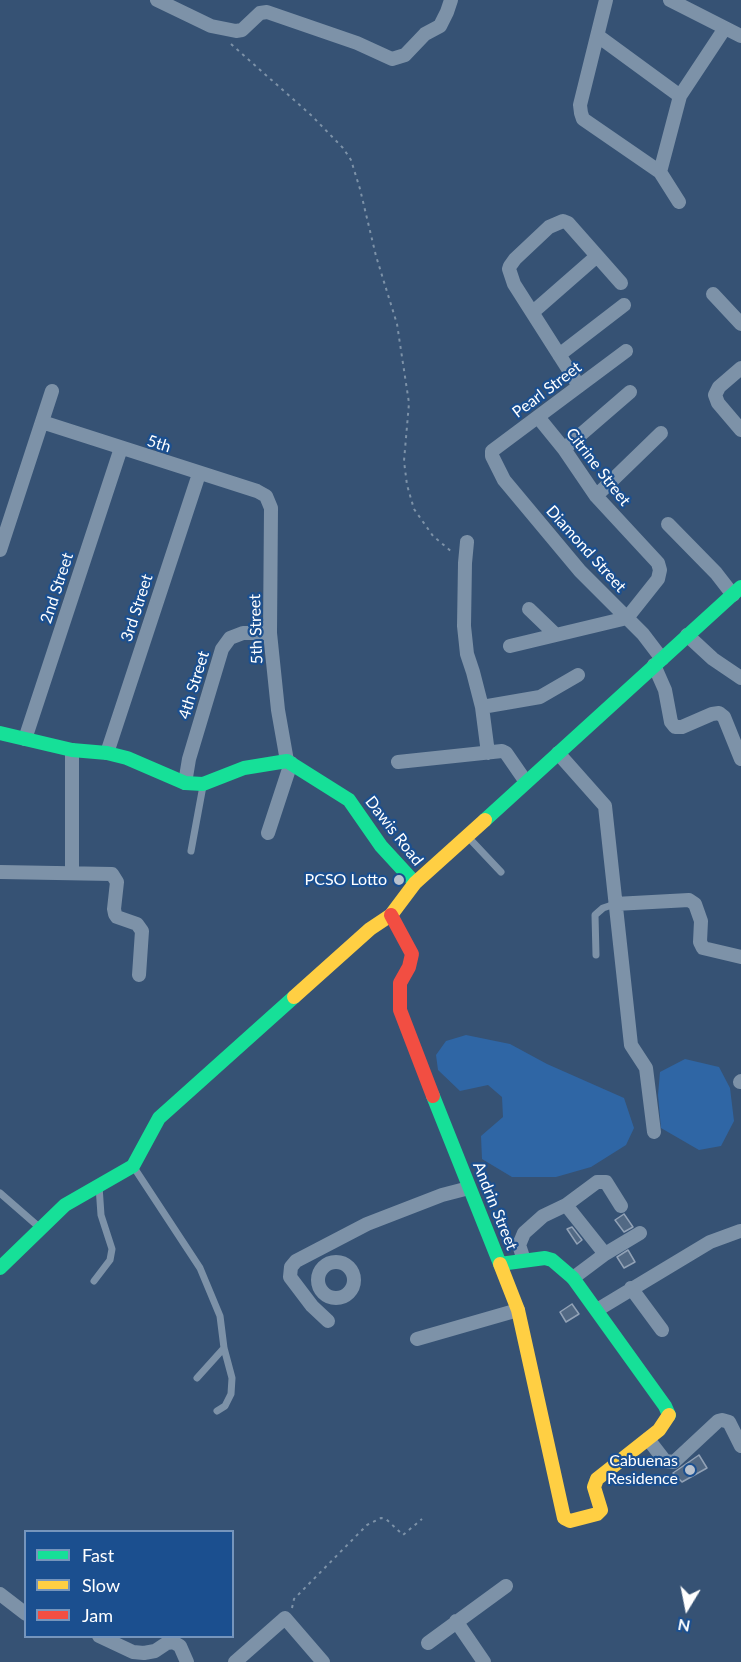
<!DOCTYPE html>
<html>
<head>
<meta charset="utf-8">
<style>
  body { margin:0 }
  #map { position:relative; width:741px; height:1662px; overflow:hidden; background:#365274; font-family:Lato,sans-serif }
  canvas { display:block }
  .legend { position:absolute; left:24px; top:1530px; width:210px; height:108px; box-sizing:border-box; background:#1b4f8f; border:2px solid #7695bc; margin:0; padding:8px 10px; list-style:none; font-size:18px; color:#fff }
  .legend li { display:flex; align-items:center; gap:12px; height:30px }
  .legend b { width:30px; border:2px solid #7695bc }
  .north { position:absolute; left:657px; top:1578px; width:60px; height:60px; -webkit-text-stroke:4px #1b4f8f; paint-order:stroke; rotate:190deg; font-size:16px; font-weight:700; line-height:24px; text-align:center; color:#fff }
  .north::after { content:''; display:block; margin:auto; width:21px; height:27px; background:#fff; clip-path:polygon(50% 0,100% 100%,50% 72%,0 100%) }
</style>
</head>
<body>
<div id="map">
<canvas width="741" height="1662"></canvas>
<ul class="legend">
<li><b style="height:8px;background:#16e098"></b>Fast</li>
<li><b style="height:8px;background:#ffcf43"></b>Slow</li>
<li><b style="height:8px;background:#f24e42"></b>Jam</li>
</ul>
<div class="north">N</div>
</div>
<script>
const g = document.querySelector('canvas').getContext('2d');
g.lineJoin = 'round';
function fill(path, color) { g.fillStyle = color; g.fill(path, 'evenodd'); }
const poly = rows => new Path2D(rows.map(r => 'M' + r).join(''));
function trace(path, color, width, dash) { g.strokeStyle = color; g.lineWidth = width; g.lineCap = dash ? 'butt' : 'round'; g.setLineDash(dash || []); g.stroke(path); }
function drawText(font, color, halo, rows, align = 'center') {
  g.font = font + ' Lato,sans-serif'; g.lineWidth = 4.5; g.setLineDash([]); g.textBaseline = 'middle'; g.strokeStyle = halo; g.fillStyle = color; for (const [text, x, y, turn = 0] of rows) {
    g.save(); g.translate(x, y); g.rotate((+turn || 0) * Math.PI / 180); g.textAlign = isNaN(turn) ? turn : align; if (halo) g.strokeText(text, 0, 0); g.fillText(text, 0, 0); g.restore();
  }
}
const green = poly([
  [466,1035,510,1044,547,1064,624,1098,634,1128,626,1145,591,1167,556,1177,512,1177,482,1159,481,1136,503,1117,502,1097,488,1085,460,1091,438,1070,436,1055,446,1041],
  [685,1059,719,1067,730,1088,734,1121,721,1146,699,1150,661,1128,658,1095,660,1072]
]);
const building = poly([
  [624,1214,633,1227,624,1232,615,1220,624,1214],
  [572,1227,582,1240,577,1244,567,1229,572,1227],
  [628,1250,635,1262,624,1268,617,1257,628,1250],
  [572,1304,579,1314,566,1322,560,1312,572,1304],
  [699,1455,707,1468,682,1482,673,1473,699,1455]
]);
const path = poly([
  [231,44,312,116,343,148,351,160,360,189,376,256,397,324,409,403,404,461,407,485,414,509,433,536,452,552],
  [292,1608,294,1599,367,1525,381,1518,386,1519,403,1535,422,1519]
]);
const lane = poly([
  [468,837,501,872],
  [191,851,203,786],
  [596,955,595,915,603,908,615,904],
  [133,1166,200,1268,220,1316,224,1348,232,1378,231,1394,225,1406,217,1411],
  [0,1193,39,1227],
  [94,1281,110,1260,112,1249,101,1215,99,1186],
  [197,1378,224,1348]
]);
const street = poly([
  [157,0,211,26,236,31,242,30,260,13,267,12,357,43,392,59,405,55,425,34,440,26,447,12,451,0],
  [606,0,580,105,581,113,583,119,660,172,679,202],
  [670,0,741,36],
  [598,36,680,96],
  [660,172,680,96,725,28],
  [713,294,741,324],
  [533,312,597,256],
  [626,351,492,451,492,456,504,480,580,571,643,634,662,659],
  [559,355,624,305],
  [741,368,719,387,715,395,718,403,741,430],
  [579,386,514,284,509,269,510,266,515,259,549,227,563,221,568,223,621,283],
  [42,422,257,491,266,496,271,508,270,633,278,710,287,761],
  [564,449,630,392],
  [596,496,661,433],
  [668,524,716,573,733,595],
  [467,542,465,563,464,626,467,654,473,672,482,707,488,753],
  [0,550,52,391],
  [529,609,556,635],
  [687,635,713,659,741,678],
  [510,646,627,618,658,579,660,570,658,563,596,496,564,449,538,417],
  [654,665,665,690,671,722,675,727,682,727,712,714,719,713,724,717,741,759],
  [482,707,540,697,578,675],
  [25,739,121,448],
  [72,750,72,872],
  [107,753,199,474],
  [558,753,605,806,631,1045,646,1068,654,1132],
  [398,762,502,751,506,753,526,782],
  [185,783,189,759,222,649,230,638,243,633,270,633],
  [268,833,291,763],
  [0,872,112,874,117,882,114,909,115,914,117,917,137,924,142,931,139,975],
  [615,904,689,900,695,904,701,921,700,942,703,948,741,957],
  [740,1082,741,1081],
  [566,1205,605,1254],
  [524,1260,519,1245,524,1233,543,1216,566,1205,597,1182,606,1182,621,1206],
  '318 1280a18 18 0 1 1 36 0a18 18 0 1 1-36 0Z',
  [573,1278,605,1254,640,1233],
  [631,1288,662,1330],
  [597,1310,710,1242,740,1231],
  [328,1321,312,1306,290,1277,291,1267,296,1261,367,1224,442,1195,469,1188],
  [417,1339,518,1310],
  [648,1439,665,1461,674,1462,718,1421,722,1420,729,1422,741,1446],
  [0,1594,26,1614],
  [456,1621,484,1662],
  [99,1636,133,1652,144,1653,155,1651,167,1643,173,1642,180,1646,187,1662],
  [428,1643,506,1586],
  [235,1662,285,1618,323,1662]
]);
const fast = poly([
  [0,733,72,750,107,753,127,758,185,783,203,784,244,768,287,761,349,800,381,846,415,883],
  [485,820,741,587],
  [433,1096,500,1264,545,1258,552,1260,573,1278,665,1406,669,1415],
  [0,1268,65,1205,133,1166,159,1118,294,997]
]);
const slow = poly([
  [294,997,370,929,391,915,415,883,485,820],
  [500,1264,518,1310,564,1518,570,1521,597,1514,601,1510,594,1487,597,1479,659,1430,669,1415]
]);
const jam = poly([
  [391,915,412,954,409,967,400,983,400,1010,433,1096]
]);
const markers = [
  [399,880,6,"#b9c2ce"],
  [690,1470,6,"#b9c2ce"]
];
const streetNames = [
  ["Pearl Street",547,390,-37],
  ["5th",159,444,18],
  ["Citrine Street",598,467,52],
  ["Diamond Street",586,549,48],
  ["2nd Street",57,588,-72],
  ["3rd Street",137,608,-72],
  ["5th Street",256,629,-92],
  ["4th Street",194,685,-73],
  ["Dawis Road",394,831,52],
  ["Andrin Street",495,1206,68]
];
const poiNames = [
  ["PCSO Lotto",387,880],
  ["Cabuenas",678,1461],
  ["Residence",678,1479]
];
fill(green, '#2f66a5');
fill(building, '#526984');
trace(building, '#92a2b6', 1.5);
trace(path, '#7d92a8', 2, [3, 4.5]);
trace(lane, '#7d92a8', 7);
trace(street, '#7d92a8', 14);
trace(fast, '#16e098', 14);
trace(slow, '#ffcf43', 14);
trace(jam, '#f24e42', 14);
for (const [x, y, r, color] of markers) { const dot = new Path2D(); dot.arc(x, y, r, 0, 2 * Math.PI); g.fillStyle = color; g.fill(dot); trace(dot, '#1b4f8f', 2); }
drawText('16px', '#fff', '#1b4f8f', streetNames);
drawText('16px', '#fff', '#1b4f8f', poiNames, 'right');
</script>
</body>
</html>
